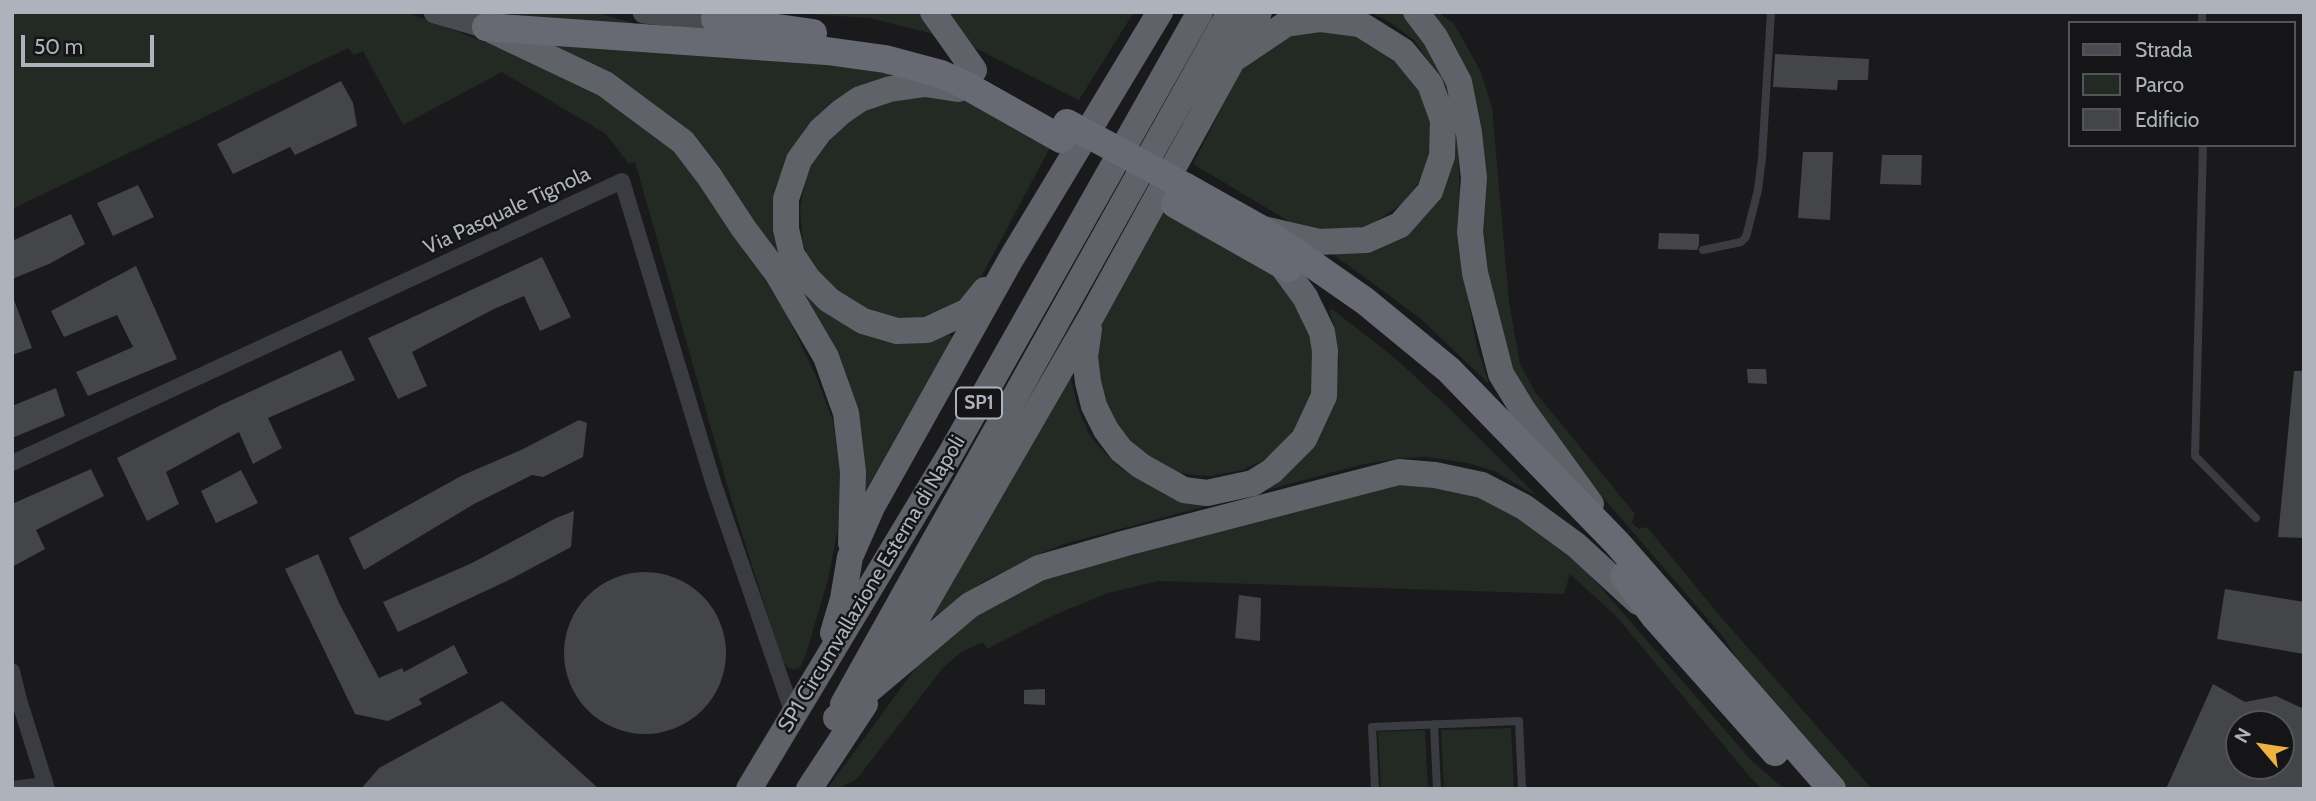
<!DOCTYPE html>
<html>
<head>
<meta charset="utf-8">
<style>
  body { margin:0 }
  #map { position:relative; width:2316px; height:801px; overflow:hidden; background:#1a1a1c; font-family:Cabin,sans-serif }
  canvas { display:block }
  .frame { position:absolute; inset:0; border:14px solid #adb2bb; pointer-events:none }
  .legend { position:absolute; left:2068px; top:21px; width:228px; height:126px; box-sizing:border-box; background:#151517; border:2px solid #525459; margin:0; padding:9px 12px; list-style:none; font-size:21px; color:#adb2bb }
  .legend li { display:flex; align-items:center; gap:14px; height:35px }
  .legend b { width:35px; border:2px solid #525459 }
  .north { position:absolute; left:2225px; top:710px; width:70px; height:70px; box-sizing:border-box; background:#151517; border:2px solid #525459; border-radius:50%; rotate:299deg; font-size:19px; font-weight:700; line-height:28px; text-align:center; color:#adb2bb }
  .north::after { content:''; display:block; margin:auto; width:24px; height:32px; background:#edb242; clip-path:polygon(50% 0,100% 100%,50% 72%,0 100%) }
  .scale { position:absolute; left:21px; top:35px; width:133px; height:32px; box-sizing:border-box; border:4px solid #adb2bb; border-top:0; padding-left:9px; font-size:21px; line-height:24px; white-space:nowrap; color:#adb2bb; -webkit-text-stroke:5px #151517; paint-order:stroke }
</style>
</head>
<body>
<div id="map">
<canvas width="2316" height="801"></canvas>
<div class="frame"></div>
<ul class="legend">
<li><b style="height:9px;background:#494b51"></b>Strada</li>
<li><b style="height:19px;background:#222a23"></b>Parco</li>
<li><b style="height:19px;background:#444549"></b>Edificio</li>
</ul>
<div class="north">N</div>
<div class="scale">50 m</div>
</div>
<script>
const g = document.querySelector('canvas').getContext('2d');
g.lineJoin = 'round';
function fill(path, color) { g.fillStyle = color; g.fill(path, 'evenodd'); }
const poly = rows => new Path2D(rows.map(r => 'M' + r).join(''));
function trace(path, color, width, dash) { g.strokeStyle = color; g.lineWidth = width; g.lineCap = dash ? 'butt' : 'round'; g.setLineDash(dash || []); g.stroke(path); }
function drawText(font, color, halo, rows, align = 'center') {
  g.font = font + ' Cabin,sans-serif'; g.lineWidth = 5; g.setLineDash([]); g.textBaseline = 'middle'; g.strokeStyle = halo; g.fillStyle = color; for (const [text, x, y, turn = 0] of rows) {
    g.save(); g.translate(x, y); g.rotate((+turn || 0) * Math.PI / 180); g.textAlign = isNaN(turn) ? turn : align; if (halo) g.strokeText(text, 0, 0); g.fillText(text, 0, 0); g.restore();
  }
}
const green = poly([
  [12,12,406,12,573,76,683,155,719,204,789,319,816,376,833,421,841,475,838,528,828,580,805,657,800,667,794,670,787,667,781,657,732,502,635,162,629,164,606,134,502,72,403,125,363,51,354,55,348,48,12,209],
  [492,12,595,12,640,25,552,19],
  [775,12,922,12,934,34,870,18],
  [942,12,1134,12,1079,100,975,48,963,39],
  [1370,12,1403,12,1427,44,1452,99,1458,141,1461,232,1466,286,1476,343,1489,384,1421,319,1330,252,1430,198,1440,79,1415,41,1388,21],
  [1429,12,1438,12,1454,24,1480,70,1492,107,1509,302,1520,364,1535,392,1635,514,1632,523,1639,529,1647,527,1719,615,1872,789,1843,789,1752,683,1724,638,1540,424,1511,377,1490,316,1475,145],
  [1356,28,1426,86,1433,148,1422,178,1402,204,1375,222,1359,228,1327,232,1295,225,1193,164,1239,73,1253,55,1292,31],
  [537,39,848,61,893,74,862,85,832,102,807,126,788,157,787,264,917,340,950,335,952,338,865,492,851,411,710,161],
  [945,91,1053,142,979,281,957,304,938,316,914,320,884,319,836,297,808,259,803,243,800,209,806,176,820,145,858,108],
  [1167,206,1283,274,1322,359,1305,421,1272,456,1243,470,1211,476,1195,475,1180,473,1149,460,1121,436,1103,409,1095,337],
  [1332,309,1396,359,1449,408,1537,496,1494,471,1468,463,1426,457,1403,458,1364,464,1064,544,1035,556,983,582,933,618,929,613,1070,375,1078,408,1089,434,1101,449,1119,467,1146,483,1242,491,1334,395,1339,361,1334,327,1329,311],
  [1402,479,1480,490,1570,552,1751,760,1784,789,1762,789,1750,777,1617,617,1570,574,1564,594,1158,581,1108,593,1052,616,987,649,983,642,960,653,942,669,856,780,837,789,827,789,920,662,967,619,1066,566],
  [1511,728,1514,789,1444,789,1441,730],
  [1425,730,1428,789,1381,789,1378,732]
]);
const building = poly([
  [1775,54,1869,59,1868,80,1838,80,1837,90,1773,87],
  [341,81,353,103,357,126,295,155,290,147,233,174,217,144],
  [1803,152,1833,152,1830,220,1798,218],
  [1882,155,1922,155,1921,185,1880,184],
  [138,185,154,217,113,236,97,203],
  [71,214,85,244,49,264,12,279,12,241],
  [1659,233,1699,234,1699,245,1697,250,1658,249],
  [542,257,571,317,540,331,524,296,494,309,412,352,427,386,398,399,368,338],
  [136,266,177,359,88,396,76,372,133,347,117,315,64,337,51,311],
  [12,300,14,300,32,348,12,355],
  [341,350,355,380,268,418,282,448,253,464,239,432,166,472,179,504,147,521,117,458,221,405],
  [1747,369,1766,369,1767,384,1748,383],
  [2294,371,2304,371,2304,538,2278,537],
  [56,388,65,416,12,438,12,406],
  [579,420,587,423,583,457,543,477,532,475,474,504,364,570,349,538,461,476,521,450],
  [91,469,104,496,36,530,45,549,12,567,12,504],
  [241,470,258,503,216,523,201,491],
  [574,511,571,547,511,579,398,632,383,602,472,563,556,518],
  [318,554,339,603,379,678,402,668,404,672,454,645,468,673,419,699,422,704,388,721,355,714,285,569],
  '564 653a81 81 0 1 1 162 0a81 81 0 1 1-162 0Z',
  [2225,589,2304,602,2304,654,2217,639],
  [1239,595,1261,598,1260,641,1235,638],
  [2213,684,2245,702,2276,696,2304,709,2304,789,2166,789],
  [2239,724,2281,724,2281,766,2239,766],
  [1045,689,1045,705,1024,704,1024,690],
  [502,701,599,789,361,789,379,768]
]);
const service = poly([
  [2202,12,2202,23],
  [2203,145,2195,456,2256,518],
  [1703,250,1741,242,1746,237,1758,190,1762,158,1771,12],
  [1434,724,1437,789],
  [1375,789,1372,727,1519,721,1522,789]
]);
const minor = poly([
  [12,463,622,181,714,485,794,717],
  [12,671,19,700,47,789],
  [12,789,45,785]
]);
const secondary = poly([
  [435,12,486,27],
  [644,12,715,19]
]);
const trunk = poly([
  [933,12,974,70],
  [1416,12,1435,37,1459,82,1469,133,1474,178,1470,232,1475,273,1501,374,1523,410,1591,504],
  [487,28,605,84,683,142,709,176,744,229,777,273,826,357,846,413,853,472,851,543],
  [1237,57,1286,24,1321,19,1360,24,1403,51,1430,84,1443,120,1442,156,1430,191,1400,225,1366,240,1319,242,1263,229],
  [958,89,925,84,890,89,860,99,841,112,820,131,799,160,786,199,786,229,792,255,808,279,829,300,863,321,897,331,927,330,968,311,985,290],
  [1089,329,1085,357,1088,382,1094,406,1106,430,1121,450,1141,466,1184,490,1207,493,1253,483,1272,471,1304,439,1324,396,1325,351,1322,332,1305,297,1280,263],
  [833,633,843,599,850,557,872,507,1011,259,1160,12],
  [891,663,1091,317,1259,12],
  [843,704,1230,12],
  [836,718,970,605,1039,568,1126,543,1399,472,1435,475,1482,485,1524,507,1576,545,1638,602],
  [749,789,951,453,1200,12],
  [809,789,865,704]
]);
const motorway = poly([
  [715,19,813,33],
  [486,27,827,51,885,59,941,74,967,86,1061,139],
  [1184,186,1259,228,1292,250,1365,301,1449,370,1617,543,1832,789],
  [1175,204,1288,268],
  [1624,576,1655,617,1775,752]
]);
const motorwayBridge = poly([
  [1067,123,1184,186]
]);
const shields = [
  [979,403,46]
];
const shieldNames = [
  ["SP1",979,403]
];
const streetNames = [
  ["Via Pasquale Tignola",507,211,-25],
  ["SP1 Circumvallazione Esterna di Napoli",872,584,-59]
];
fill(green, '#222a23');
fill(building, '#444549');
trace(service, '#3b3c41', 8);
trace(minor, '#3b3c41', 16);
trace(secondary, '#494b51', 23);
trace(trunk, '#5f6269', 26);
trace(motorway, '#676a72', 28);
trace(motorwayBridge, '#676a72', 28);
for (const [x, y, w] of shields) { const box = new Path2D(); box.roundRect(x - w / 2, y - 15.5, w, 31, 5); g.fillStyle = '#151517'; g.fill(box); trace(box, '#adb2bb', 2); }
drawText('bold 19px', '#adb2bb', null, shieldNames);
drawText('21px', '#adb2bb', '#151517', streetNames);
</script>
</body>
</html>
